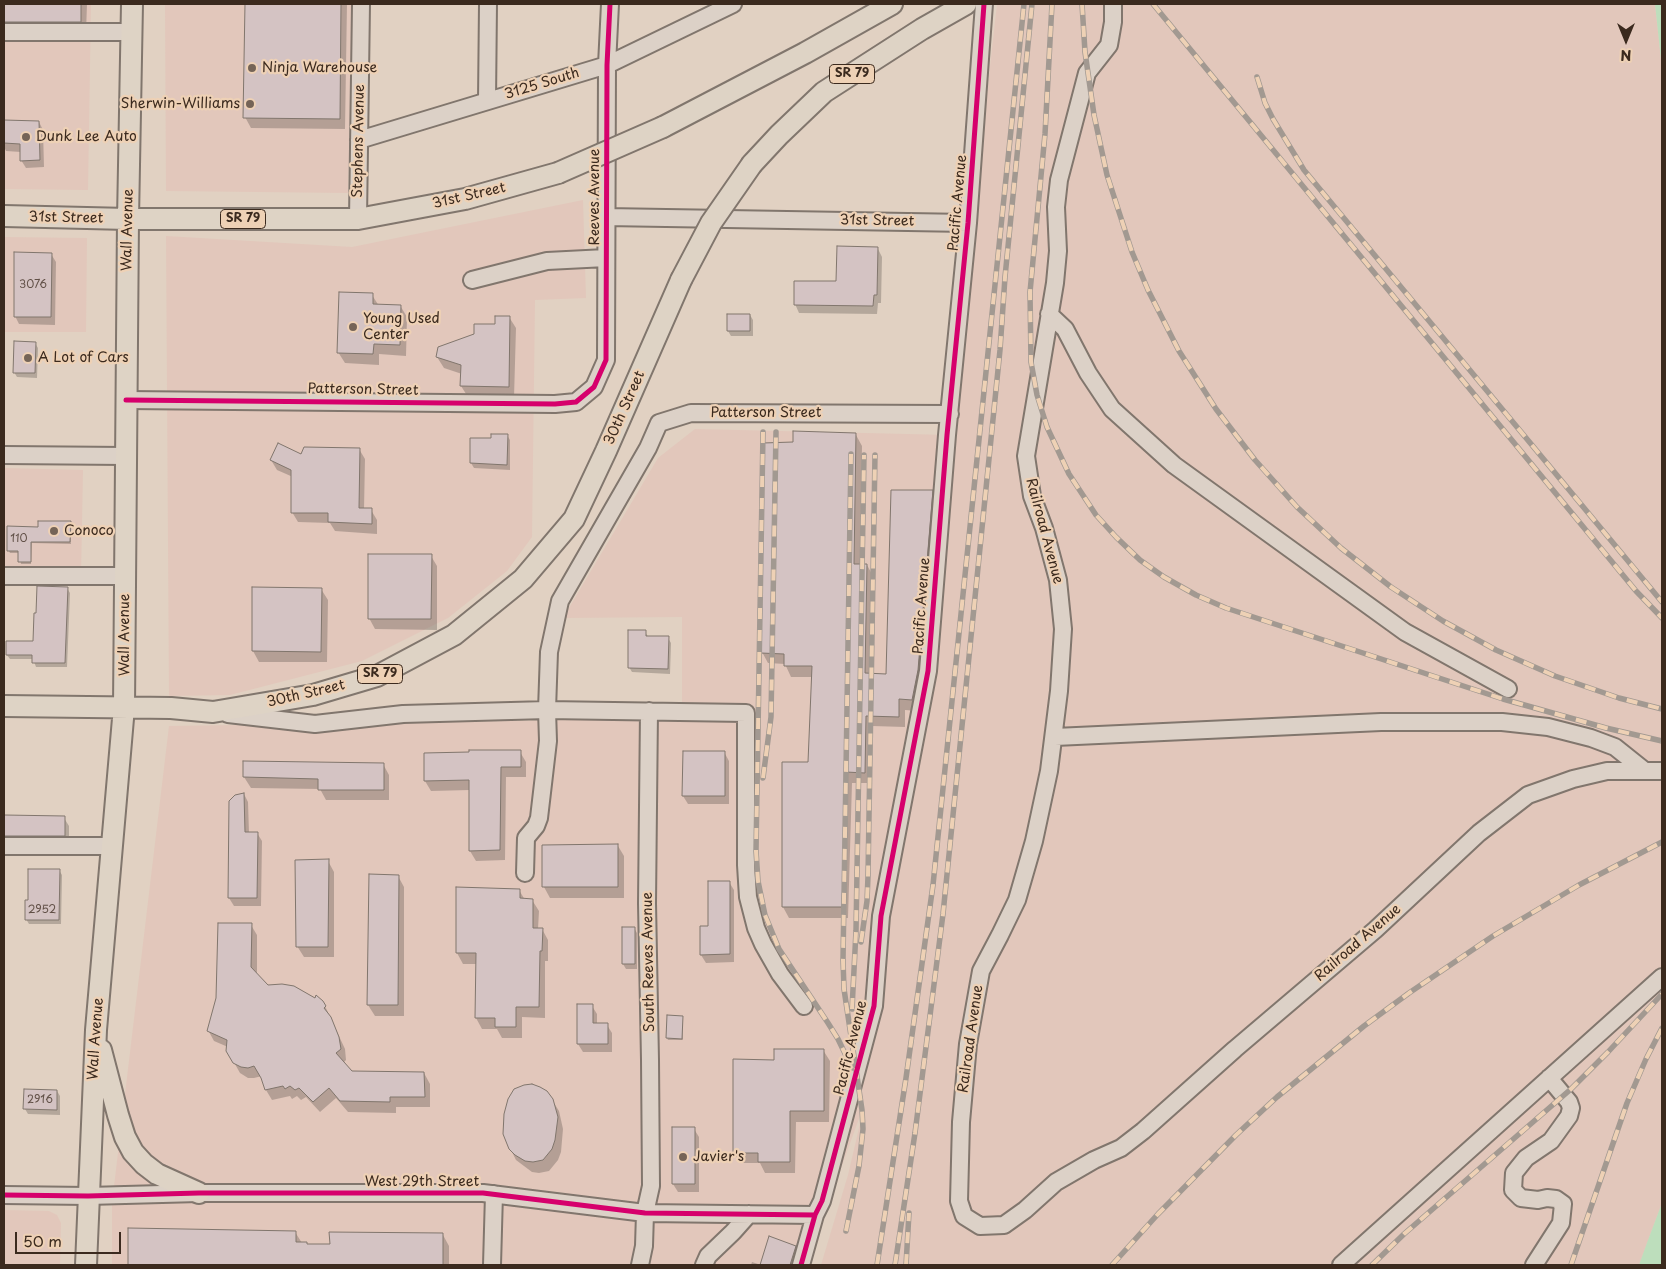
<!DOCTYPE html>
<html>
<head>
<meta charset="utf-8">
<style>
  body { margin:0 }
  #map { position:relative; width:1666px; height:1269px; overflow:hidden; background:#e1d1c2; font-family:"Playpen Sans",sans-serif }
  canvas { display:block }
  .frame { position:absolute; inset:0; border:5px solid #3b2a1e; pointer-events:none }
  .north { position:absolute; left:1601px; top:15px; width:50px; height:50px; -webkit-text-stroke:4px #eed1b5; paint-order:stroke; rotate:180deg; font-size:14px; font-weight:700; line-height:20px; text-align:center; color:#3b2a1e }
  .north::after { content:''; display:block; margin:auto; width:18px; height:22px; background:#3b2a1e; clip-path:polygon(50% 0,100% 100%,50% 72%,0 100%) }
  .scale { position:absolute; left:15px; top:1232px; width:106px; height:22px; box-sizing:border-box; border:2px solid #3b2a1e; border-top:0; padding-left:6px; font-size:15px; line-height:18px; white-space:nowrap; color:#3b2a1e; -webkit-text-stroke:4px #eed1b5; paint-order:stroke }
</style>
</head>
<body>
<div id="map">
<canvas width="1666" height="1269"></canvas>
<div class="frame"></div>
<div class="north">N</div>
<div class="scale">50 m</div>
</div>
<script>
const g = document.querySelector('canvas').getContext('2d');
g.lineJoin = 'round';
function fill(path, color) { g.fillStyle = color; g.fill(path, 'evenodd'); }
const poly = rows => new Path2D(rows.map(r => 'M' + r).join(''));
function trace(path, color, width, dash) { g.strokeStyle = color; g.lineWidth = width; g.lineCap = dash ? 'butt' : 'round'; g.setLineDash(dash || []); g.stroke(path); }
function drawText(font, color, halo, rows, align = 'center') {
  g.font = font + ' "Playpen Sans",sans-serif'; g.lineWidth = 4.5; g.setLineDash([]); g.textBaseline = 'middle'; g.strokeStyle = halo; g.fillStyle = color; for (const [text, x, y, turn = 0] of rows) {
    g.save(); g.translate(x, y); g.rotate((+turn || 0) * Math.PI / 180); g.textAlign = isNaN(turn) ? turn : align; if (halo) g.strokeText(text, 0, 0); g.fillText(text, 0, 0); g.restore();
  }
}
const built = poly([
  [4,4,91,4,88,190,4,189],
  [165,4,353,4,348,193,166,191],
  [997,4,1655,4,1662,69,1662,1203,1639,1265,821,1265,848,1175,865,1102,827,1207,811,1265,112,1265,112,1203,169,726,640,719,640,703,682,702,682,617,563,618,658,458,695,429,949,435],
  [583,200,586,298,535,300,532,537,507,571,448,618,362,661,230,695,169,696,166,236,352,247],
  [4,237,87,238,86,332,4,332],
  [4,468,83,470,81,576,4,574],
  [4,1210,49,1211,57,1215,61,1223,60,1265,4,1265]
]);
const green = poly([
  [1655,4,1662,4,1662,69],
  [1662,1203,1662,1265,1639,1265,1648,1240]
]);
const shadow = poly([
  [4,4,87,4,86,33,4,32],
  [247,4,347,4,345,129,251,128,245,117],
  [4,121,39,122,43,130,44,167,26,168,21,160,21,152,6,151,4,147],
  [878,249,882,257,881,303,878,303,877,314,799,313,795,304,837,282],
  [51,254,56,262,55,325,19,324,15,316],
  [372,295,379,306,401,307,407,317,406,356,379,354,379,365,345,363,338,352],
  [750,315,753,320,753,336,731,336,728,331],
  [509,317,516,328,514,398,468,397,461,386,462,374,444,368,437,357],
  [35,343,38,348,37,378,17,377,14,372],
  [507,435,510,440,510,470,474,468,471,463,492,440],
  [856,435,862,446,860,566,867,565,873,576,871,675,887,675,932,492,938,503,918,711,905,710,905,727,872,726,870,783,852,783,848,918,789,918,783,907,783,763,809,763,812,677,791,677,785,664,768,663,762,652,795,443],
  [359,449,365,459,364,510,371,510,377,520,377,534,335,531,330,523,298,522,292,512,293,477,277,470,271,460],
  [70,522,71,544,32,543,31,564,21,564,19,553,10,553,9,551,39,528],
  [431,556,437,566,437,630,375,629,369,618],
  [67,588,70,593,67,667,36,667,33,659,10,659,7,655,34,642,38,615],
  [321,589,328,600,327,662,259,662,253,651],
  [645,632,649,638,668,638,671,643,670,674,632,672,629,667],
  [520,752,526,762,526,777,506,777,505,860,476,861,470,851,470,790,431,791,425,781],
  [724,752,729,761,729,804,688,804,683,796],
  [383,764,389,775,389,800,326,800,320,789,251,788,244,777],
  [244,794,248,802,249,833,257,833,262,841,261,906,234,906,229,898],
  [4,816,64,818,69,826,69,844,4,844],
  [618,846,624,856,624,898,550,898,544,887],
  [328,861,334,872,334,957,304,957,297,946],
  [59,870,62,875,61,924,29,924,26,919,29,901],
  [398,876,404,887,404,1016,375,1016,368,1005],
  [729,882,734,890,734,962,706,963,701,955,701,927,709,927],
  [457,888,519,890,525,900,532,900,539,911,538,929,542,929,548,940,548,961,545,961,545,1018,522,1017,522,1038,502,1038,497,1029,482,1029,476,1018,477,964,463,964,457,953],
  [251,925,257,935,257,975,268,986,325,1006,345,1049,346,1060,343,1063,352,1072,424,1073,430,1084,430,1107,396,1107,396,1113,348,1112,336,1098,320,1112,306,1097,301,1100,297,1096,292,1099,290,1096,272,1100,266,1090,262,1076,254,1078,248,1078,240,1073,227,1050,228,1047,214,1041,208,1030],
  [634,928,637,933,637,969,626,969,623,964],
  [592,1006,597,1014,597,1025,607,1025,612,1033,612,1052,583,1052,578,1044],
  [682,1017,683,1040,668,1040,667,1038],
  [823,1050,830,1061,829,1122,796,1122,795,1173,765,1173,760,1163,740,1163,734,1152,775,1061],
  [57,1091,60,1096,60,1115,28,1114,25,1109],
  [552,1100,559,1111,563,1129,561,1152,558,1160,549,1171,539,1173,532,1172,516,1160,510,1148],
  [694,1129,699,1137,699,1192,678,1192,673,1184],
  [130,1229,295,1232,302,1243,308,1245,331,1245,443,1235,449,1246,449,1265,129,1265],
  [770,1238,795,1247,801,1258,799,1265,761,1265],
  [752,1262,761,1265,751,1265]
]);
const building = poly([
  [4,4,81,4,81,22,4,22,4,4],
  [245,4,341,4,340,119,243,118,245,4],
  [4,120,39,121,40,160,20,161,20,144,4,143,4,120],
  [837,246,878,247,877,295,874,295,873,306,794,305,794,281,836,281,837,246],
  [14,252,52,253,51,317,14,317,14,252],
  [339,292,373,293,373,304,401,305,400,345,374,344,373,354,337,353,339,292],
  [727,314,750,314,750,331,727,331,727,314],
  [495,316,510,316,509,387,460,386,461,365,436,357,438,347,474,334,474,324,495,324,495,316],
  [14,341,36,342,35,373,13,373,14,341],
  [793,431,856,433,854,564,867,564,865,673,886,674,891,490,933,490,918,670,912,700,899,699,899,717,866,716,865,773,846,772,842,907,782,907,782,762,808,762,812,666,784,666,784,654,761,653,763,443,793,442,793,431],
  [491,434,508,434,507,465,470,463,470,438,491,438,491,434],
  [278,443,301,454,304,447,360,448,359,508,372,508,372,524,328,522,328,513,291,513,291,470,270,460,278,443],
  [38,521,71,521,70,542,31,542,31,562,18,562,18,551,7,551,7,526,38,527,38,521],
  [368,554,432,554,431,619,368,619,368,554],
  [37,586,68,587,65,663,32,663,32,655,6,655,6,641,33,641,34,613,36,613,37,586],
  [252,587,322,588,321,652,252,651,252,587],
  [628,630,646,630,646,636,669,636,668,669,628,668,628,630],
  [469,750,521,750,521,767,501,767,500,850,469,851,469,780,424,781,424,753,469,752,469,750],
  [683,751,725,751,725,796,682,796,683,751],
  [243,761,384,763,384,790,318,790,318,779,243,777,243,761],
  [244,793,245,832,258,832,257,898,228,898,229,801,235,795,244,793],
  [4,815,65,816,65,836,4,836,4,815],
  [618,844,618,887,542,887,542,845,618,844],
  [329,859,328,947,296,947,295,860,329,859],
  [28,869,60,869,59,920,25,920,25,900,28,900,28,869],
  [369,874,399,875,398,1005,367,1005,369,874],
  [708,881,730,881,730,954,700,955,700,926,708,926,708,881],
  [456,887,520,889,520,898,533,899,533,928,543,928,542,951,540,951,539,1007,516,1007,516,1027,495,1027,495,1018,475,1018,476,953,456,953,456,887],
  [218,923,252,923,251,967,268,985,282,984,294,986,315,998,316,995,323,1001,326,1006,324,1008,331,1017,339,1037,341,1049,336,1053,352,1071,424,1072,425,1097,390,1097,390,1102,340,1101,329,1088,313,1102,299,1088,295,1090,290,1086,285,1089,283,1086,265,1090,261,1078,254,1066,248,1068,241,1067,233,1063,226,1051,227,1040,207,1031,216,998,218,923],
  [622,927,635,927,635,964,622,964,622,927],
  [577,1004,593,1004,593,1023,608,1023,608,1044,577,1044,577,1004],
  [667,1015,683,1016,682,1039,666,1038,667,1015],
  [774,1049,824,1049,824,1111,790,1111,790,1162,758,1162,758,1153,733,1153,733,1059,774,1060,774,1049],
  [532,1084,540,1087,547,1091,553,1099,558,1117,555,1140,552,1149,543,1160,533,1162,525,1161,515,1155,509,1149,503,1134,504,1114,508,1099,514,1089,524,1085,532,1084],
  [24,1089,57,1090,57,1110,23,1109,24,1089],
  [672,1127,695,1127,695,1184,672,1184,672,1127],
  [128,1228,296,1231,296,1242,307,1242,307,1244,330,1244,329,1232,443,1233,443,1265,128,1265,128,1228],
  [769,1236,796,1246,790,1265,760,1265,769,1236]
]);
const minor = poly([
  [1113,4,1113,22,1109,45,1087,73,1059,180,1056,207,1058,251,1055,283,1026,456,1032,496,1044,528,1058,580,1063,629,1059,691,1049,771,1034,841,1017,900,1000,935,981,971,968,1044,961,1122,959,1201,964,1216,980,1226,1004,1225,1025,1210,1056,1182,1094,1160,1121,1148,1143,1131,1235,1049,1375,930,1479,833,1528,795,1573,779,1607,771,1662,771],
  [4,32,132,32],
  [487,101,488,4],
  [359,140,607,65,733,4],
  [606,217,968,223],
  [358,219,361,4],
  [472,280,547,261,606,258],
  [1049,314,1065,329,1088,373,1112,409,1174,465,1405,632,1508,689],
  [126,400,555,404,576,402,594,387,606,360,607,65,610,4],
  [4,455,126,456],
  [4,576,125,576],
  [228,714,315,724,403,714,547,710,746,713,746,865,748,897,756,928,763,944,780,974,804,1006],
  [1055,737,1381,722,1502,722,1548,727,1591,738,1615,747,1645,771],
  [4,846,112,846],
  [525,873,526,838,536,826,539,818,548,741,547,710,549,652,560,601,648,448,659,423,691,413,950,414],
  [4,1195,88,1196,199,1193,483,1193,645,1213,815,1215],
  [492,1265,494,1194],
  [640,1265,644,1246,645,1213,651,1186,650,1060,647,903,649,711],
  [704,1265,708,1256,733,1232,749,1214],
  [801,1265,815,1215,822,1201,874,1006,881,916,928,671,947,435,968,223,984,4],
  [1341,1265,1662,977],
  [1534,1265,1561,1223,1563,1204,1556,1199,1547,1198,1538,1200,1521,1198,1513,1190,1514,1173,1526,1158,1551,1141,1569,1116,1571,1108,1569,1102,1549,1078]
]);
const major = poly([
  [663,127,805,53,892,4],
  [752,164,779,135,824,92,922,29,966,4],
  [4,216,128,219,358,219,465,199,558,173],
  [4,706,171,708,213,712,313,695,377,676,454,635,523,579,574,519,606,451,681,280],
  [101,1050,118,1115,125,1137,133,1152,144,1164,157,1174,199,1193],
  [86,1265,96,1030,124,707,128,219,132,4]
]);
const rail = poly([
  [1052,4,1045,134,1030,292,1031,362,1037,395,1047,427,1069,474,1096,515,1116,537,1140,560,1164,577,1196,595,1226,608,1503,699,1606,728,1662,741],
  [1082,4,1085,52,1094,115,1107,175,1132,252,1148,290,1179,351,1216,409,1255,460,1297,507,1341,548,1391,587,1443,621,1496,650,1555,676,1619,698,1662,709],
  [1153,4,1636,591,1662,618],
  [1257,77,1265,103,1273,119,1304,170,1662,602],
  [763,432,756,851,758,881,765,915,779,949,828,1023,838,1039,852,1068],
  [763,778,771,717,776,432],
  [861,942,867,901,868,876,875,455],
  [852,1009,856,931,864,455],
  [846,1231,859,1166,863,1129,862,1110,844,989,843,960,851,454],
  [877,1265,906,1078,933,885,1024,4],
  [895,1265,915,1133,943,914,1000,350,1005,277,1032,4],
  [906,1265,909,1213],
  [1112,1265,1158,1214,1236,1135,1277,1097,1364,1026,1409,993,1493,936,1579,885,1662,842],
  [1372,1265,1404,1234,1571,1089,1608,1052,1662,994],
  [1571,1265,1627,1103,1646,1059,1662,1028]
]);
const majorBridge = poly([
  [558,173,663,127],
  [681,280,711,223,752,164]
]);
const cycleway = poly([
  [126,400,555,404,576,402,594,387,606,360,607,65,610,4],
  [4,1195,88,1196,199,1193,483,1193,645,1213,815,1215],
  [801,1265,815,1215,822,1201,874,1006,881,916,928,671,947,435,968,223,984,4]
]);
const markers = [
  [252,68,5,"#756457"],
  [250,104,5,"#756457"],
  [26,137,5,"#756457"],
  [353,327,5,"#756457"],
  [28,358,5,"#756457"],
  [54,531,5,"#756457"],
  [683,1157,5,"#756457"]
];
const numberNames = [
  ["3076",33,285],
  ["110",19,539],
  ["2952",42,910],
  ["2916",40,1100]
];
const shields = [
  [852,74,45],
  [243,219,45],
  [380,674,45]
];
const shieldNames = [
  ["SR 79",852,74],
  ["SR 79",243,219],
  ["SR 79",380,674]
];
const poiNames = [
  ["Ninja Warehouse",262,68],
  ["Sherwin-Williams",240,104,"right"],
  ["Dunk Lee Auto",36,137],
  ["Young Used",363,319],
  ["Center",363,335],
  ["A Lot of Cars",38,358],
  ["Conoco",64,531],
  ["Javier's",693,1157]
];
const streetNames = [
  ["3125 South",542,84,-17],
  ["Stephens Avenue",359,141,-89],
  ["31st Street",469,196,-13],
  ["Reeves Avenue",595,197,-90],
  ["Pacific Avenue",958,203,-85],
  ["31st Street",66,218,1],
  ["31st Street",877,221,1],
  ["Wall Avenue",128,230,-89],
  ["Patterson Street",363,390,1],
  ["30th Street",625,408,-66],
  ["Patterson Street",766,413],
  ["Railroad Avenue",1044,531,75],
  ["Pacific Avenue",922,606,-86],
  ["Wall Avenue",125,635,-90],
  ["30th Street",306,694,-13],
  ["Railroad Avenue",1358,943,-41],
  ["South Reeves Avenue",649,962,-91],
  ["Wall Avenue",96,1039,-86],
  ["Railroad Avenue",971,1039,-82],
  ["Pacific Avenue",851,1048,-76],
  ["West 29th Street",422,1182]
];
fill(built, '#e2c7bb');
fill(green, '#bddebc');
fill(shadow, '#0003');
fill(building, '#d4c3c3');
trace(building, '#81766d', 1);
trace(minor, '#81766d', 20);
trace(major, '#81766d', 24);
trace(minor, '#dcd1c7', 16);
trace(major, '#ded3c5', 20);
trace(rail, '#a29991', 5.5);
trace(rail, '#eed1b5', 4, [11]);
trace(majorBridge, '#81766d', 24, []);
trace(majorBridge, '#ded3c5', 20);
trace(cycleway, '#d6006c', 5);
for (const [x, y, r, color] of markers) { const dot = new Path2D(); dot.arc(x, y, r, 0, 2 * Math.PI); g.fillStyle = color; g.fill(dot); trace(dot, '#eed1b5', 2); }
drawText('11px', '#615047', null, numberNames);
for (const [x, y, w] of shields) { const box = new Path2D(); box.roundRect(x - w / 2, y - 9.5, w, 19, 4); g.fillStyle = '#eed1b5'; g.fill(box); trace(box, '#3b2a1e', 1); }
drawText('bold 12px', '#3b2a1e', null, shieldNames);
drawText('14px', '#3b2a1e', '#eed1b5', poiNames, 'left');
drawText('14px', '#3b2a1e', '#eed1b5', streetNames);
</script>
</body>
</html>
